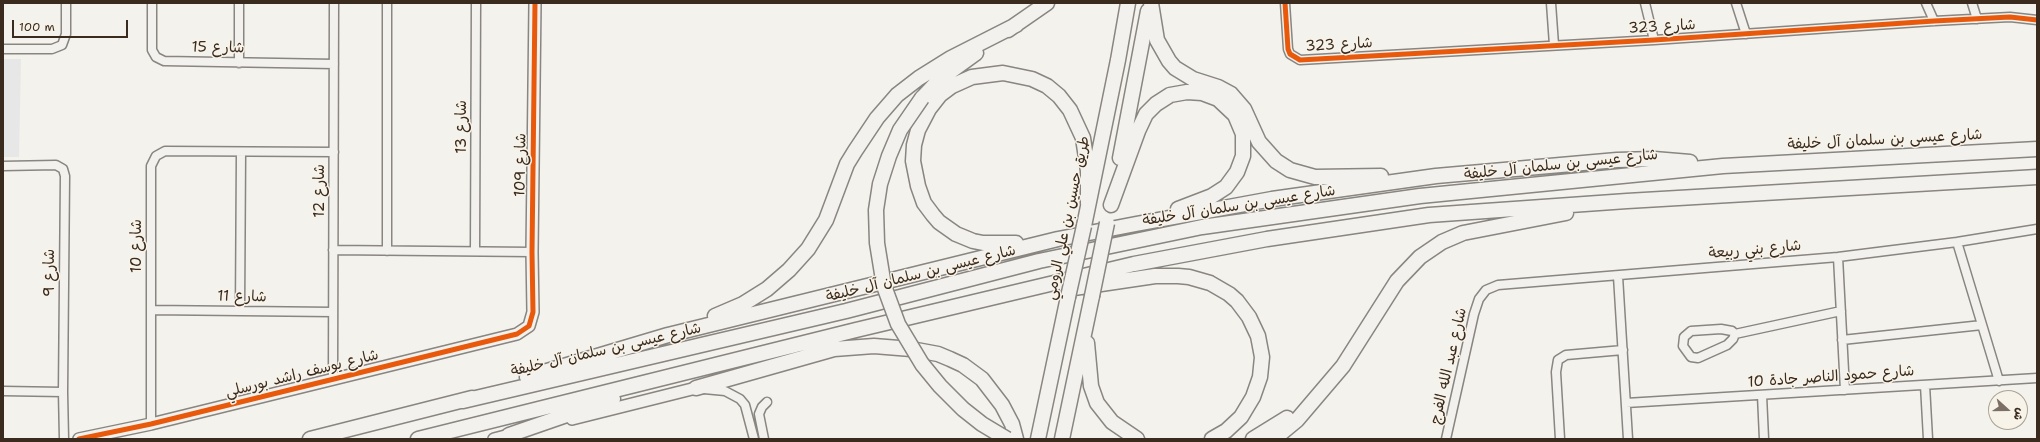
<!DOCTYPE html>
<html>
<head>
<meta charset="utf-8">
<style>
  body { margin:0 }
  #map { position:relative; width:2040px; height:442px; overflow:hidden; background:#f4f2ec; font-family:"Shantell Sans","Playpen Sans Arabic",sans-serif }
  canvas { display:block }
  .frame { position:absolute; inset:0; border:4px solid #3b2a1e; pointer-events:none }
  .north { position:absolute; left:1988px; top:390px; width:40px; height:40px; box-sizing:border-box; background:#f7f3e8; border:1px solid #aca397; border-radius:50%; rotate:111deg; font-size:11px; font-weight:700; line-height:16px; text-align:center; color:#3b2a1e }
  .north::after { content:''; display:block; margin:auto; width:14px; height:18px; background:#7c7066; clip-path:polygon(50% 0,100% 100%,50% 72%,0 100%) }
  .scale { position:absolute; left:12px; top:20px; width:116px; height:18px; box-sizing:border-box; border:2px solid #3b2a1e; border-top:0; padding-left:5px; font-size:12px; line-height:14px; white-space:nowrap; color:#3b2a1e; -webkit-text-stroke:3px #f7f3e8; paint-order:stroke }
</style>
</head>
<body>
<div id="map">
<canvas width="2040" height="442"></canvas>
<div class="frame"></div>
<div class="north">ش</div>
<div class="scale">100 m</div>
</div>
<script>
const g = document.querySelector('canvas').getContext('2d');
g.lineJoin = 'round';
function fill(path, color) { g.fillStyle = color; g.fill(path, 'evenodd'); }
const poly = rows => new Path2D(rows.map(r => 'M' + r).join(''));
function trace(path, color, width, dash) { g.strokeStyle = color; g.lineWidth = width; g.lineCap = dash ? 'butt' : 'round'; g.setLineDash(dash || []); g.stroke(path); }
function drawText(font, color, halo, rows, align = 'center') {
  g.font = font + ' "Shantell Sans","Playpen Sans Arabic",sans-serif'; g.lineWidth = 3; g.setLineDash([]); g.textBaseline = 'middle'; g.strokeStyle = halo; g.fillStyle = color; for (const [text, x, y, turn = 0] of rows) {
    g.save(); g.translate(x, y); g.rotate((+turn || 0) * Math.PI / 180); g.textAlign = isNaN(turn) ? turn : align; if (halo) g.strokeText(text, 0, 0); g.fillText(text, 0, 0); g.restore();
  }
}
const built = poly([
  [3,59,21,59,19,157,3,157]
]);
const street = poly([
  [152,3,152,50,156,57,164,61,334,64],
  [387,3,387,251],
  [1285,3,1288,49,1290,54,1300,60,1654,40,1934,21,2010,17,2037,20],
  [1551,3,1554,45],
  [1645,3,1654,40],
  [1736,3,1746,34],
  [1926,3,1934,21],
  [1972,3,1977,19],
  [3,49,52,49,62,45,66,34,66,3],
  [239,63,239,3],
  [3,166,56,165,63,169,65,176,63,392,64,439],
  [1957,242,1999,381],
  [333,250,532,252],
  [475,251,476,3],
  [1838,257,1845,390],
  [1618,276,1628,439],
  [151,310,333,312],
  [240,311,241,153],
  [1735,334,1733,339,1727,345,1698,358,1691,357,1683,346,1684,337,1691,331,1721,329,1732,331,1735,334,1841,311],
  [1842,340,1982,325],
  [333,378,334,3],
  [1925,385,1928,439],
  [704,389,725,391,740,399,745,405,754,439],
  [3,391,63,392],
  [1762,395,1764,439],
  [1626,403,2037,378],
  [151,424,151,166,156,156,165,151,334,152],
  [764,439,759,414,762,407,767,402],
  [1446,439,1474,314,1479,299,1486,290,1498,285,1838,257,1957,242,2037,229],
  [1560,439,1556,372,1558,360,1566,355,1623,350]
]);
const secondary = poly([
  [572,419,696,388],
  [79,439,151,424,517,334,529,326,533,312,532,252,535,3],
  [494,439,517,433]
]);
const highway = poly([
  [1151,3,1157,40,1169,61,1175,68,1193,79,1218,87,1231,94,1244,109,1259,142,1276,161,1290,170,1315,177,1381,176],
  [1008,30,1047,3],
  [922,98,940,79,976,53],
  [1120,158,1148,11],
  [1111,205,1138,131,1146,114,1156,104,1170,95,1187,92,1202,93,1218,99,1235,115,1243,134,1243,156,1237,172,1226,187,1212,196,1178,209],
  [1084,226,1118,60,1128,3],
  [1016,243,983,243,973,241,956,234,939,222,933,215,924,203,918,186,913,161,914,145,918,130,929,109,940,95,952,86,972,77,1003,73,1032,79,1047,86,1059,96,1070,110,1083,138,1088,171,1088,204],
  [1067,289,1155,276,1178,276,1189,277,1210,283,1229,294,1237,301,1249,317,1258,336,1262,357,1260,377,1253,397,1241,417,1226,431,1212,439],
  [715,316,743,304,767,289,789,270,808,249,826,220,847,164,855,151,877,118,897,95,919,78,951,58,1016,25],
  [1087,343,1091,386,1097,403,1112,422,1137,439],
  [527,377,668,335,1058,239,1136,224,1272,199,1436,176,1617,160,1654,159,1690,162],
  [696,388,834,349,874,346,911,349,938,354,950,359,963,365,982,379,1002,405,1012,424,1016,439],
  [463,401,846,311,1039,261,1202,227,1420,196,1723,166,2037,149],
  [509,435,613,399],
  [310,439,472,398],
  [418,439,856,330,1134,264,1267,239,1429,215,1627,201,2037,177],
  [1038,439,1068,297],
  [1062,439,1092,296],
  [1253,439,1287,418],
  [1274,439,1297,420,1343,366,1397,281,1420,257,1442,242,1463,233,1566,213]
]);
const highwayBridge = poly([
  [922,98,900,130,889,156,880,184,876,210,877,243,884,286,898,324,922,364,940,386,963,409,982,424,1007,439],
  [1092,296,1107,223],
  [1068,297,1084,226]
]);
const cycleway = poly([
  [1285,3,1288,49,1290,54,1300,60,1654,40,1934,21,2010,17,2037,20],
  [79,439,151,424,517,334,529,326,533,312,532,252,535,3]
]);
const streetNames = [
  ["شارع 323",1662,27,-3],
  ["شارع 323",1339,45,-3],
  ["شارع 15",218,48,1],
  ["شارع 13",462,127,-90],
  ["شارع عيسى بن سلمان آل خليفة",1885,140,-3],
  ["شارع 109",521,165,-89],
  ["شارع عيسى بن سلمان آل خليفة",1561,165,-6],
  ["شارع 12",320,191,-90],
  ["شارع عيسى بن سلمان آل خليفة",1239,206,-9],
  ["طريق حسين بن علي الرومي",1068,218,-78],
  ["شارع 10",137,246,-90],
  ["شارع بني ربيعة",1755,250,-5],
  ["شارع 9",50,273,-90],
  ["شارع عيسى بن سلمان آل خليفة",921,274,-14],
  ["شارع 11",242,297,1],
  ["شارع عيسى بن سلمان آل خليفة",606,350,-13],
  ["شارع عبد الله الفرج",1449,366,-77],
  ["شارع يوسف راشد بورسلي",302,374,-14],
  ["شارع حمود الناصر جادة 10",1831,377,-4]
];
fill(built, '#e7e7e8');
trace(street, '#898580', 11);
trace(secondary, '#898580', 14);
trace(highway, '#898580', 17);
trace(street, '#f2f1ed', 8);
trace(secondary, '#f2f1ed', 11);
trace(highway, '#f2f1ed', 14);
trace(highwayBridge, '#898580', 17, []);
trace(highwayBridge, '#f2f1ed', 14);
trace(cycleway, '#e8590c', 5);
drawText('15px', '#3b2a1e', '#f7f3e8', streetNames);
</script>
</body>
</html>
